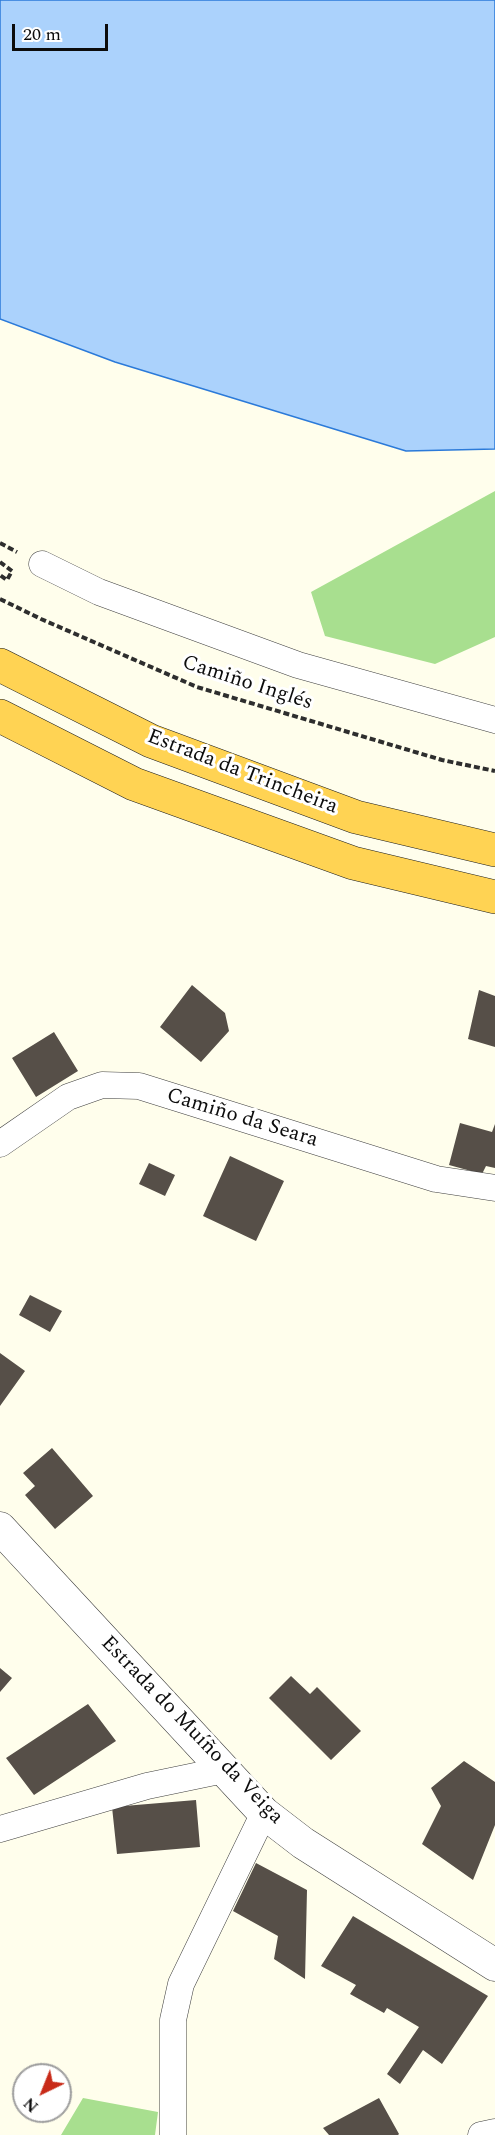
<!DOCTYPE html>
<html>
<head>
<meta charset="utf-8">
<style>
  body { margin:0 }
  #map { position:relative; width:495px; height:2135px; overflow:hidden; background:#fffeec; font-family:Spectral,serif }
  canvas { display:block }
  .north { position:absolute; left:12px; top:2063px; width:60px; height:60px; box-sizing:border-box; background:#fff; border:2px solid #9e9e9e; border-radius:50%; rotate:223deg; font-size:16px; font-weight:700; line-height:24px; text-align:center; color:#0c0c0c }
  .north::after { content:''; display:block; margin:auto; width:21px; height:27px; background:#c82a18; clip-path:polygon(50% 0,100% 100%,50% 72%,0 100%) }
  .scale { position:absolute; left:12px; top:24px; width:96px; height:27px; box-sizing:border-box; border:3px solid #0c0c0c; border-top:0; padding-left:8px; font-size:18px; line-height:21px; white-space:nowrap; color:#0c0c0c; -webkit-text-stroke:4px #fff; paint-order:stroke }
</style>
</head>
<body>
<div id="map">
<canvas width="495" height="2135"></canvas>
<div class="north">N</div>
<div class="scale">20 m</div>
</div>
<script>
const g = document.querySelector('canvas').getContext('2d');
g.lineJoin = 'round';
function fill(path, color) { g.fillStyle = color; g.fill(path, 'evenodd'); }
const poly = rows => new Path2D(rows.map(r => 'M' + r).join(''));
function trace(path, color, width, dash) { g.strokeStyle = color; g.lineWidth = width; g.lineCap = dash ? 'butt' : 'round'; g.setLineDash(dash || []); g.stroke(path); }
function drawText(font, color, halo, rows, align = 'center') {
  g.font = font + ' Spectral,serif'; g.lineWidth = 6; g.setLineDash([]); g.textBaseline = 'middle'; g.strokeStyle = halo; g.fillStyle = color; for (const [text, x, y, turn = 0] of rows) {
    g.save(); g.translate(x, y); g.rotate((+turn || 0) * Math.PI / 180); g.textAlign = isNaN(turn) ? turn : align; if (halo) g.strokeText(text, 0, 0); g.fillText(text, 0, 0); g.restore();
  }
}
const forest = poly([
  [495,491,495,637,435,664,325,636,311,592],
  [83,2098,158,2112,155,2135,61,2135]
]);
const water = poly([
  [0,0,495,0,495,449,406,451,115,362,0,319,0,0]
]);
const building = poly([
  [192,985,225,1013,229,1031,201,1062,160,1027],
  [479,990,495,996,495,1047,468,1039],
  [54,1032,78,1071,36,1097,12,1058],
  [460,1123,492,1132,495,1124,495,1168,486,1166,482,1174,449,1165],
  [230,1156,284,1181,256,1241,203,1216],
  [149,1163,175,1175,165,1196,139,1184],
  [30,1295,62,1311,50,1332,19,1315],
  [0,1353,25,1371,0,1406],
  [52,1448,93,1496,55,1529,25,1495,35,1486,23,1473],
  [0,1668,12,1678,0,1692],
  [291,1676,310,1694,317,1687,361,1731,331,1760,269,1698],
  [88,1704,116,1741,34,1795,6,1758],
  [464,1761,495,1782,495,1825,473,1880,422,1844,441,1806,431,1788],
  [196,1800,200,1847,117,1854,112,1807],
  [256,1863,307,1890,305,1979,274,1959,278,1936,233,1911],
  [353,1916,488,1996,442,2064,423,2050,400,2084,387,2074,419,2027,387,2008,384,2013,350,1994,356,1985,321,1966],
  [379,2098,399,2134,398,2135,329,2135,323,2128]
]);
const path = poly([
  [0,543,17,552],
  [0,562,12,571,7,580,0,575],
  [0,599,41,619,197,687,442,760,495,771]
]);
const minor = poly([
  [42,564,99,592,298,665,495,720],
  [0,1144,68,1097,102,1085,139,1086,436,1179,495,1188],
  [0,1829,147,1786,224,1770],
  [173,2135,173,2020,181,1984,264,1813],
  [481,2135,495,2132]
]);
const tertiary = poly([
  [0,1528,264,1813,303,1843,495,1965]
]);
const trunk = poly([
  [0,665,151,741,356,817,495,850],
  [0,716,134,784,353,863,495,897]
]);
const streetNames = [
  ["Camiño Inglés",247,684,18],
  ["Estrada da Trincheira",242,773,21],
  ["Camiño da Seara",242,1119,17],
  ["Estrada do Muíño da Veiga",191,1731,46]
];
fill(forest, '#a8df8f');
fill(water, '#abd2fc');
trace(water, '#2b7ad9', 1.5);
fill(building, '#564f48');
trace(minor, '#3f3f3f', 27);
trace(tertiary, '#3f3f3f', 33);
trace(trunk, '#1d1d1d', 34);
trace(path, '#2e2e2e', 4, [6, 3]);
trace(minor, '#fff', 26);
trace(tertiary, '#fff', 32);
trace(trunk, '#ffd353', 33);
drawText('21px', '#0c0c0c', '#fff', streetNames);
</script>
</body>
</html>
